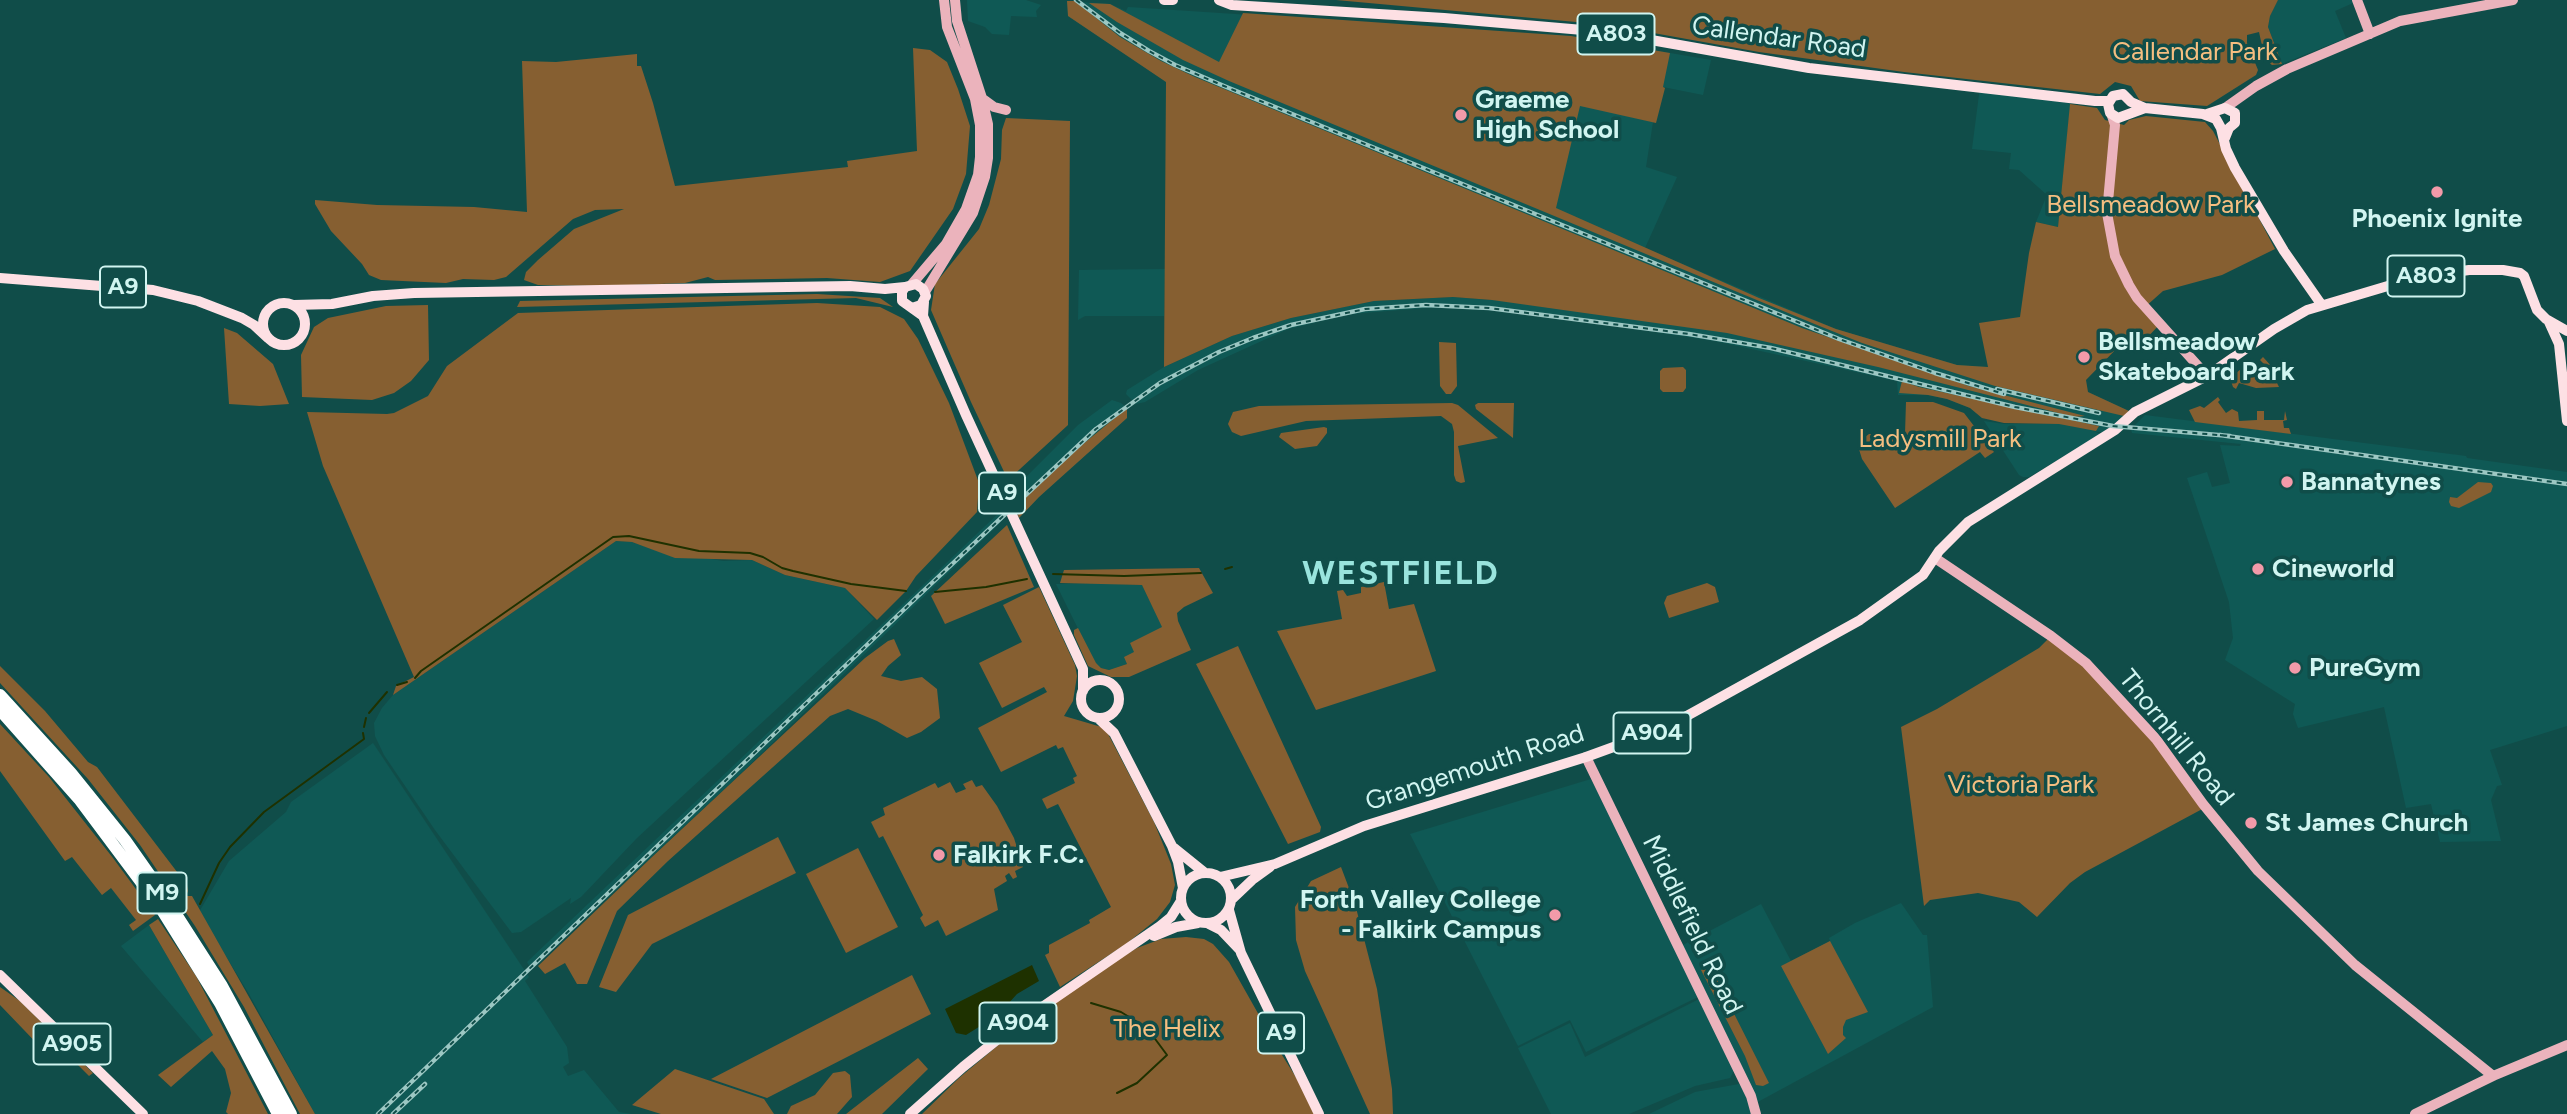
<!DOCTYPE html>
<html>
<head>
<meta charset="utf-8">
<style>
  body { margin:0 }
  canvas { display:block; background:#104d49 }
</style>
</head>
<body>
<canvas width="2567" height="1114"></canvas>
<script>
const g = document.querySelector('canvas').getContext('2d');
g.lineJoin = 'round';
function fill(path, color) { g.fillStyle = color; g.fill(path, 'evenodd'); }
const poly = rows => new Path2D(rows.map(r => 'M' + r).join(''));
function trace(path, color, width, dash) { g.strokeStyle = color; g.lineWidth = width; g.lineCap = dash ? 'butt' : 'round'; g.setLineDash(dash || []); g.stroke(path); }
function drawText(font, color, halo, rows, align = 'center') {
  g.font = font + ' Figtree,sans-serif'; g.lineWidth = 7; g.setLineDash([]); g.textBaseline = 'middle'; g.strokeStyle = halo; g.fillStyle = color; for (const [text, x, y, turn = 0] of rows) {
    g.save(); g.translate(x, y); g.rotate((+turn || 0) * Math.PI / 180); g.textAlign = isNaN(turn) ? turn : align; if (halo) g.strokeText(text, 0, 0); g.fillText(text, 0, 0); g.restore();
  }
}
const built = poly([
  [967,0,1026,0,1041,5,1036,11,1037,17,1011,16,1009,35,992,34,985,27,968,21],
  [2278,0,2352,0,2353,3,2335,11,2346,38,2282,64,2268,27,2270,16],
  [1067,1,1110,4,1126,11,1128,7,1571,36,1711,60,1703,95,1663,87,1580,105,1653,122,1646,167,1677,177,1645,248,1836,329,1957,365,1988,367,2088,392,2129,411,2105,433,2093,431,2101,434,2029,477,2023,477,2019,475,1984,421,2004,424,2060,424,1970,408,1947,399,1928,395,1898,395,1897,381,1715,341,1576,320,1469,308,1425,308,1351,314,1288,329,1198,370,1145,402,1136,404,1126,394,1127,390,1164,367,1232,336,1291,318,1374,301,1453,297,1492,300,1068,16],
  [1980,87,2071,98,2058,227,2036,222,2047,195,2019,170,2009,169,2011,153,1972,149],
  [1165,269,1164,316,1085,316,1078,320,1079,270],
  [1112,400,1121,403,1127,408,1127,418,1039,497,1019,518,1012,500,1012,491,1078,425],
  [2145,415,2466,456,2467,458,2567,472,2567,726,2490,750,2502,785,2497,786,2491,800,2501,841,2440,842,2431,804,2406,808,2384,707,2298,728,2293,714,2295,704,2225,660,2233,638,2229,602,2187,478,2207,472,2212,487,2230,483,2220,445,2240,446,2241,444,2132,433,2131,429],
  [1002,510,1005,517,999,524,733,781,531,969,527,962],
  [616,541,632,542,649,548,723,561,752,560,785,575,845,588,874,619,637,838,581,897,570,904,571,898,521,932,512,933,435,830,384,755,375,736,374,723,382,708,393,695],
  [1096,583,1142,585,1163,628,1130,643,1135,652,1127,664,1109,670,1101,668,1095,663,1056,584],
  [373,743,529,977,525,981,567,1047,569,1063,563,1067,568,1076,584,1070,619,1112,632,1114,315,1114,249,994,199,912,229,861,286,812,291,802],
  [1591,779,1700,996,1586,1052,1570,1020,1518,1046,1410,834],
  [1901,903,1923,935,1927,935,1933,1007,1754,1104,1756,1114,1649,1114,1695,1092,1739,1084,1749,1094,1735,1069,1730,1078,1695,1086,1629,1114,1551,1114,1518,1048,1570,1023,1585,1057,1703,997,1679,947,1761,904,1791,961,1830,941,1829,938,1855,923],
  [149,925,213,1035,203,1042,121,946]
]);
const green = poly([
  [1336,0,2278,0,2270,16,2268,27,2282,64,2272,65,2265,59,2259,32,2247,35,2247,43,2258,70,2256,75,2207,106,2140,101,2131,86,2115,82,2100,94,1904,72,1759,52,1609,25],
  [1067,1,1075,1,1120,37,1161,61,1195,77,1802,328,1969,386,2085,416,2074,417,1878,367,1727,333,1492,300,1453,297,1374,301,1291,318,1232,336,1164,367,1166,82,1068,16],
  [1089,3,1110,4,1219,62,1243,13,1571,36,1670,53,1663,87,1665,88,1656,123,1580,106,1556,208,1759,298,1836,329,1957,365,1988,367,1979,323,2020,317,2029,253,2036,222,2058,227,2070,104,2097,108,2105,120,2124,125,2129,120,2146,116,2205,122,2213,131,2275,249,2222,275,2163,291,2145,307,2160,324,2143,342,2134,338,2123,342,2086,380,2088,392,2129,411,2124,416,1995,386,1862,343,1817,325,1229,81,1183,60,1117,22],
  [913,48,930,50,947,62,958,89,970,126,966,174,953,209,910,271,880,282,827,278,715,280,708,277,685,283,606,286,538,285,524,280,526,272,538,260,574,229,624,209,595,210,573,219,506,277,494,280,463,279,446,283,381,280,369,275,362,264,331,231,315,204,315,200,377,205,474,207,527,212,522,61,556,62,637,54,637,66,641,66,653,103,675,186,848,167,847,161,917,151],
  [1006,118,1070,121,1068,425,1008,480,971,402,931,310,935,284,979,229,989,205,1001,159,1002,130],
  [817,294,880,298,893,307,856,298,517,307,520,301],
  [817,303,880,307,904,319,918,339,949,403,979,483,977,512,916,576,906,591,877,620,845,588,785,575,752,560,675,558,632,542,616,541,393,695,396,686,414,677,323,466,307,412,387,414,394,413,428,396,447,366,518,313],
  [428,305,429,360,411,381,394,393,372,400,302,397,301,355,314,327,328,318,386,306],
  [224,328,237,333,273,364,289,404,260,406,229,404],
  [1439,342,1456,343,1457,386,1451,394,1446,394,1440,386],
  [2263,357,2273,368,2271,371,2279,387,2256,388,2239,383,2236,389,2233,387,2230,378,2241,369,2244,372,2249,369,2254,374,2265,365,2260,360],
  [1683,367,1686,370,1686,388,1683,392,1663,392,1660,389,1660,371,1663,368],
  [1902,381,1919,387,2099,426,2096,431,2059,424,2004,423,1982,418,1970,408,1947,399,1928,395,1899,393],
  [2218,397,2220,400,2218,402,2226,413,2232,409,2238,412,2239,421,2257,420,2257,411,2264,411,2264,420,2284,420,2285,411,2287,420,2283,421,2284,428,2289,428,2291,434,2195,422,2189,410,2200,406,2204,408],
  [1906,402,1933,402,1964,413,1994,452,1985,458,1980,452,1895,508,1862,459,1858,446,1861,440,1869,434,1905,434],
  [1452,403,1458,405,1498,438,1458,446,1465,482,1461,483,1456,481,1454,475,1454,432,1452,424,1441,416,1306,421,1241,436,1232,432,1228,424,1233,412,1259,406],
  [1478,403,1514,403,1513,438,1476,409,1475,405],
  [1127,408,1127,418,1039,497,1019,518,1015,507,1077,449],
  [1324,427,1327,428,1327,433,1317,446,1295,449,1279,437,1281,433],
  [2478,482,2491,483,2493,486,2491,492,2459,508,2451,506,2449,502,2450,497,2457,498],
  [1007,525,1034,587,945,624,931,596],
  [1199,568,1213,593,1184,607,1177,613,1178,621,1191,650,1129,677,1111,677,1088,666,1074,635,1074,630,1078,628,1096,663,1101,668,1109,670,1127,664,1124,657,1134,652,1130,643,1162,627,1142,585,1060,583,1064,570],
  [1384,582,1389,609,1414,604,1436,671,1316,710,1277,631,1342,619,1337,591,1343,590,1347,596,1361,593,1361,587],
  [1707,583,1715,587,1719,602,1669,618,1664,603,1667,596],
  [1039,587,1075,665,1077,676,1073,701,1064,716,1105,728,1154,822,1171,864,1175,885,1170,902,1157,919,1126,944,1060,987,1045,955,1049,953,1049,945,1090,923,1089,920,1111,907,1058,804,1047,809,1042,799,1075,783,1073,778,1077,776,1063,747,1058,749,1056,745,1001,772,978,728,1047,692,1044,687,1002,708,979,663,1022,642,1003,605],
  [2051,636,2101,678,2206,807,2085,872,2070,883,2037,917,2019,902,1978,893,1930,900,1924,906,1901,727,1937,709,2039,648],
  [894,639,901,655,888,666,881,676,901,681,922,677,937,689,940,718,921,732,907,738,877,721,848,709,830,716,668,861,617,911,587,984,577,984,565,963,545,974,538,966,652,857,865,658,888,641],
  [1238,646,1321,827,1320,832,1288,844,1196,664],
  [0,666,45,711,88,762,97,767,187,885,188,891,186,896,192,896,315,1114,300,1114,244,1007,195,926,140,845,88,779,0,683],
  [0,724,49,777,113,858,155,915,133,931,129,925,136,920,111,888,102,895,72,857,65,861,0,771],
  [972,780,976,787,982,785,997,806,1014,838,1023,867,1015,871,1017,877,1013,879,1009,873,1005,876,1007,881,994,889,998,910,946,936,938,920,925,927,920,918,923,915,883,836,879,838,871,822,885,815,883,808,935,783,938,788,950,782,956,793,966,789,963,784],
  [778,837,796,873,652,944,616,992,599,987,628,915],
  [858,848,898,927,846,953,806,874],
  [1341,867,1355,904,1377,989,1392,1089,1393,1114,1370,1114,1305,971,1296,940,1295,907,1311,881],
  [158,919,196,976,268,1114,228,1114,226,1112,231,1093,225,1069,212,1051,171,1087,158,1075,213,1035,149,925],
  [1186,937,1204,939,1213,944,1229,962,1277,1047,1319,1114,922,1114,959,1078,1062,992,1137,948,1161,939],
  [1830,941,1868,1012,1846,1020,1843,1027,1843,1035,1846,1038,1828,1054,1781,966],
  [1710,966,1769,1083,1763,1086,1756,1085,1745,1056,1701,970],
  [912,975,931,1014,767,1098,711,1079],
  [0,987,20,1001,93,1073,89,1076,72,1059,67,1056,62,1059,53,1049,47,1054,0,1005],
  [918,1058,928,1069,882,1114,846,1114],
  [675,1069,764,1099,774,1114,661,1114,632,1105],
  [845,1071,850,1075,852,1097,837,1114,787,1114,791,1106,815,1095,833,1073]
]);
const water = poly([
  [1032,965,1039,981,1017,994,998,1015,966,1035,956,1033,945,1009]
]);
const stream = poly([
  [1225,569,1232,567],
  [1053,574,1124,576,1201,573],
  [935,592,986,587,1027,579],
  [415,678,421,671,613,537,629,536,699,551,750,553,763,557,782,568,793,571,851,584,906,591],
  [397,685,407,682],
  [369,713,387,692],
  [364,727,366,718],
  [200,904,219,863,230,847,264,812,364,739,363,733],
  [1091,1003,1121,1012,1147,1028,1167,1055,1137,1083,1117,1093]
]);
const secondary = poly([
  [2357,0,2370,34],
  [983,99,994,107,1006,110],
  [2225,108,2256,86,2287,69,2400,21,2513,0],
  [2112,116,2115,125,2107,213,2115,256,2129,285,2137,298,2207,376],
  [912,284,946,244,966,209,978,175,980,157,980,125,975,99,947,27,944,0],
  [925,292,973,213,985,177,988,158,988,124,982,98,957,21,955,0],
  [1935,558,2051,636,2086,663,2156,739,2203,804,2258,871,2355,965,2493,1076],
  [1586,757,1751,1096,1756,1114],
  [2415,1114,2493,1076,2567,1045]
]);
const primary = poly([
  [1164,0,1173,0],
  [1219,0,1232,5,1248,6,1444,18,1606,32,1809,68,2095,101,2109,101],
  [2145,108,2118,118,2110,113,2108,104,2113,96,2123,94,2131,102,2145,108,2203,114,2216,119],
  [2207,114,2225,108,2235,113,2235,123,2229,128,2225,138],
  [2216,119,2221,128,2226,149,2235,168,2284,251,2321,304],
  [0,278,153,290,198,301,242,318,254,325,268,338],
  [924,302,923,316,966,415,1083,669,1083,691],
  '263 324a21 21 0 1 1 42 0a21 21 0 1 1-42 0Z',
  [294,305,332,304,373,296,414,293,850,286,885,289,905,287],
  [912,308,921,305,926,296,923,289,916,284,905,287,902,292,902,301,923,316],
  [2549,322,2559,344,2567,421],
  '1081 699a19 19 0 1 1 38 0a19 19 0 1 1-38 0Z',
  [1098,718,1114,733,1172,846,1178,862,1183,888],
  [1174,848,1205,873],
  '1181 898a25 25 0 1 1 50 0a25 25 0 1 1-50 0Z',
  [1220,877,1275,864,1364,826,1586,757,1663,729,1860,620,1923,575,1939,551,1968,522,2115,430,2135,412,2207,376,2274,329,2307,310,2418,277,2469,270,2503,270,2520,273,2524,276,2537,310,2546,319,2567,331],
  [1232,899,1252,880,1270,867],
  [1229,910,1241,953,1319,1114],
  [1209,924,1221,930,1240,950],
  [1154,936,1176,927,1198,923],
  [0,975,143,1114],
  [910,1114,963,1067,1013,1027,1160,926,1171,917,1181,901]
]);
const highway = poly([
  [0,695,71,773,125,840,163,894,222,986,291,1114],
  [0,710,79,799,162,910,220,1003,278,1114]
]);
const rail = poly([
  [1076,0,1120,33,1149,51,1175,65,1224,86,1839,339,1935,373,2004,394],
  [1997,389,2099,413],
  [2220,435,2567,484],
  [378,1114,918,596,1096,429,1160,383,1219,352,1253,338,1291,325,1365,309,1426,305,1489,308,1689,334,1771,348,2015,407,2113,426,2230,436],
  [393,1114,425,1084]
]);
const markers = [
  [1461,115,7,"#f39aa9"],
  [2437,192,7,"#f39aa9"],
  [2084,357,7,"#f39aa9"],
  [2287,482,7,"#f39aa9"],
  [2258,569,7,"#f39aa9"],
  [2295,668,7,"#f39aa9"],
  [2251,823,7,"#f39aa9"],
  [939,855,7,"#f39aa9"],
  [1555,915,7,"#f39aa9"]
];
const shields = [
  [1616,34,77],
  [2426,276,77],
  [123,287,46],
  [1002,493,46],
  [1652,733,77],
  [162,893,49],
  [1018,1023,77],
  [1281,1033,46],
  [72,1044,77]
];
const shieldNames = [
  ["A803",1616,34],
  ["A803",2426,276],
  ["A9",123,287],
  ["A9",1002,493],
  ["A904",1652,733],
  ["M9",162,893],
  ["A904",1018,1023],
  ["A9",1281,1033],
  ["A905",72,1044]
];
const streetNames = [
  ["Callendar Road",1779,38,8],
  ["Thornhill Road",2176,738,51],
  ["Grangemouth Road",1475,768,-18],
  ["Middlefield Road",1692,925,64]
];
const parkNames = [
  ["Callendar Park",2195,52],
  ["Bellsmeadow Park",2151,205],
  ["Ladysmill Park",1940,439],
  ["Victoria Park",2021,785],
  ["The Helix",1167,1029]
];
const poiNames = [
  ["Graeme",1475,100],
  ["High School",1475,130],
  ["Phoenix Ignite",2437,219,"center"],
  ["Bellsmeadow",2098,342],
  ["Skateboard Park",2098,372],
  ["Bannatynes",2301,482],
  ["Cineworld",2272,569],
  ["PureGym",2309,668],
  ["St James Church",2265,823],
  ["Falkirk F.C.",953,855],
  ["Forth Valley College",1541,900,"right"],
  ["- Falkirk Campus",1541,930,"right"]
];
const districtNames = [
  ["WESTFIELD",1401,574]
];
fill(built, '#0f5955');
fill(green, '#865f31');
fill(water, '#1e3100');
trace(stream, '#1e3100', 2);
trace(secondary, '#ebb3bc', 10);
trace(primary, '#fde0e4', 10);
trace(highway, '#fff', 12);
trace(rail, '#9cc7c3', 4.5);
trace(rail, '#104d49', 2, [5]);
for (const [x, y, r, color] of markers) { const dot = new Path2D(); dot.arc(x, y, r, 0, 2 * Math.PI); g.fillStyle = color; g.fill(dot); trace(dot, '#104d49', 2.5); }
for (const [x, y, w] of shields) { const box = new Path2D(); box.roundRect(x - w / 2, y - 20.5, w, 41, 5); g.fillStyle = '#104d49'; g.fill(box); trace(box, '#d1f5f1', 2); }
drawText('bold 24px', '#d1f5f1', null, shieldNames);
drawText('26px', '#d1f5f1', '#104d49', streetNames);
drawText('26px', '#f5be80', '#104d49', parkNames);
drawText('bold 26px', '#d1f5f1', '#104d49', poiNames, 'left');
g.letterSpacing = '2px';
drawText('bold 33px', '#99e4dd', '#104d49', districtNames);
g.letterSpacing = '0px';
</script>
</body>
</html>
